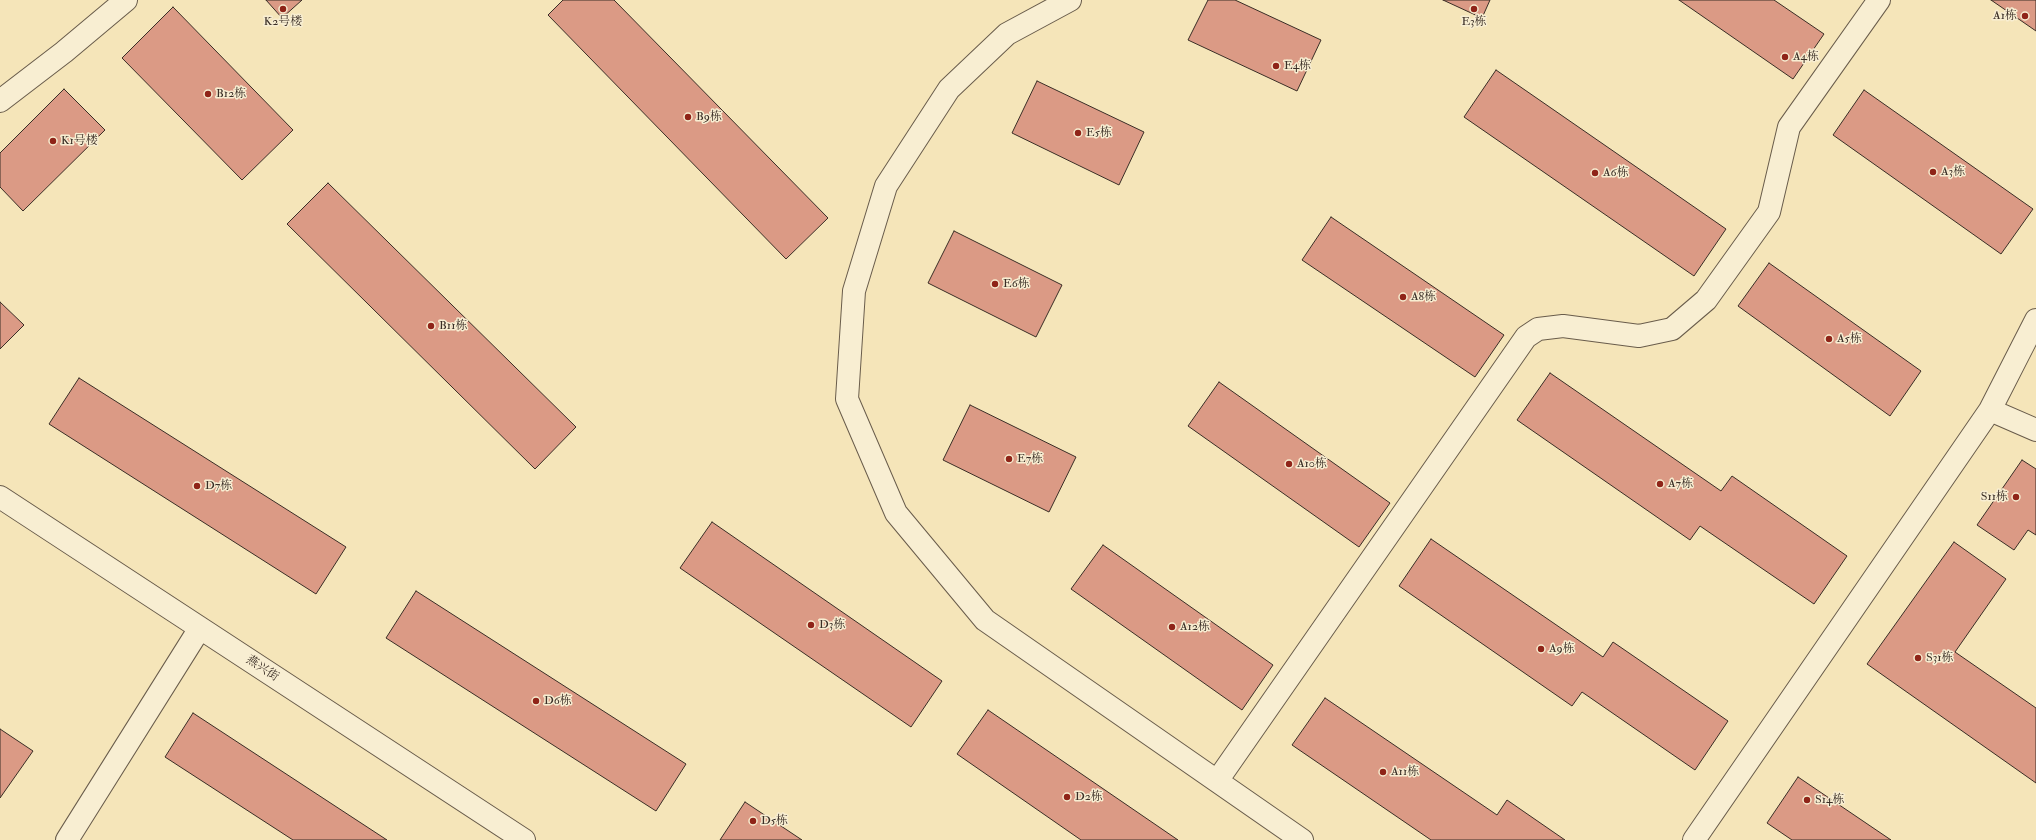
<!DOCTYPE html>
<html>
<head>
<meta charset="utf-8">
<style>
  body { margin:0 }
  canvas { display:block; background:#f5e5b9 }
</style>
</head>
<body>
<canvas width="2036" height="840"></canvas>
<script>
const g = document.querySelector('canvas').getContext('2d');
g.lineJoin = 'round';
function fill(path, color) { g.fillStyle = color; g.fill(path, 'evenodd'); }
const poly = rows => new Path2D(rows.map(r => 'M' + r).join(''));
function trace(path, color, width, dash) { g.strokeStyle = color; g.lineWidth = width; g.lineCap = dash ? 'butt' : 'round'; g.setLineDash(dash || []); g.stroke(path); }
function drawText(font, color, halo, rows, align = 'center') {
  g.font = font + ' "IM FELL Double Pica","Noto Serif SC",serif'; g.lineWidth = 3; g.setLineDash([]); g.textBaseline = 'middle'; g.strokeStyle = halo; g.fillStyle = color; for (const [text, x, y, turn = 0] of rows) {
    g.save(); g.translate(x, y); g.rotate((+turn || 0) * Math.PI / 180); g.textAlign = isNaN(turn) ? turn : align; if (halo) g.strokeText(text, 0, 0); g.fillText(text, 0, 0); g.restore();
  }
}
const building = poly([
  [266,0,302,0,282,18,266,0],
  [563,0,614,0,828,218,786,259,548,15,563,0],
  [1208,0,1235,0,1321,40,1297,91,1188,40,1208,0],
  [1443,0,1490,0,1482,18,1443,0],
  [1679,0,1774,0,1824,34,1793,79,1679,0],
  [1991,0,2036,0,2036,31,1991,0],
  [173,7,293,130,242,180,122,58,173,7],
  [1496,70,1726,229,1694,276,1464,117,1496,70],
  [1037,81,1144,132,1119,185,1012,133,1037,81],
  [64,89,105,130,23,211,0,187,0,153,64,89],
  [1864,90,2033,209,2001,254,1833,135,1864,90],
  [328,183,576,427,535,469,287,224,328,183],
  [1331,217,1504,335,1475,377,1302,260,1331,217],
  [954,231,1062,285,1036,337,928,283,954,231],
  [1769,263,1921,371,1890,416,1738,306,1769,263],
  [0,302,24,325,0,349,0,302],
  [1550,373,1721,491,1732,476,1847,556,1814,604,1700,526,1690,540,1517,420,1550,373],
  [79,378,346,547,316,594,49,424,79,378],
  [1219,382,1390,503,1359,547,1188,426,1219,382],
  [970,405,1076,457,1049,512,943,460,970,405],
  [2022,460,2036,469,2036,535,2028,530,2014,550,1977,525,2022,460],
  [712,522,942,681,911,727,680,568,712,522],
  [1431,539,1603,657,1613,642,1728,721,1695,770,1582,692,1572,706,1399,586,1431,539],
  [1954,542,2006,579,1955,652,2036,708,2036,783,1867,664,1954,542],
  [1103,545,1273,665,1242,710,1071,589,1103,545],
  [416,591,686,764,656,811,386,638,416,591],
  [1325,698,1497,815,1507,800,1565,840,1431,840,1292,745,1325,698],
  [988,710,1178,840,1081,840,957,754,988,710],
  [193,713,387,840,293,840,165,757,193,713],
  [0,729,33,751,0,798,0,729],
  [1798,777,1891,840,1792,840,1767,823,1798,777],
  [745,802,802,840,720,840,745,802]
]);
const minor = poly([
  [1070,0,1007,34,949,89,886,186,854,291,847,399,896,513,985,620,1302,840],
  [0,101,64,52,126,0],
  [1990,410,2036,430],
  [0,497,524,840],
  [1217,781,1526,337,1538,329,1563,326,1639,336,1672,329,1706,300,1769,212,1789,127,1879,0],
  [67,840,200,628],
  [1694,840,1990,410,2036,320]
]);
const markers = [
  [283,9,4,"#8f2418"],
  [1474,9,4,"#8f2418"],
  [2025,16,4,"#8f2418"],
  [1785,57,4,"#8f2418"],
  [1276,66,4,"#8f2418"],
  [208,94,4,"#8f2418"],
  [688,117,4,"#8f2418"],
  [1078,133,4,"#8f2418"],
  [53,141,4,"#8f2418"],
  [1933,172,4,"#8f2418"],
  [1595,173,4,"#8f2418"],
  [995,284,4,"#8f2418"],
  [1403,297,4,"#8f2418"],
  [431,326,4,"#8f2418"],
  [1829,339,4,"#8f2418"],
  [1009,459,4,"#8f2418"],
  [1289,464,4,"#8f2418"],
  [1660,484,4,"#8f2418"],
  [197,486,4,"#8f2418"],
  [2016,497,4,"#8f2418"],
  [811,625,4,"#8f2418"],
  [1172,627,4,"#8f2418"],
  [1541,649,4,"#8f2418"],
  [1918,658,4,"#8f2418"],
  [536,701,4,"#8f2418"],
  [1383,772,4,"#8f2418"],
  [1067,797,4,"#8f2418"],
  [1807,800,4,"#8f2418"],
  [753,821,4,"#8f2418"]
];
const poiNames = [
  ["A1栋",2017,16,"right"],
  ["K2号楼",283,22,"center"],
  ["E3栋",1474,22,"center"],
  ["A4栋",1793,57],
  ["E4栋",1284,66],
  ["B12栋",216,94],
  ["B9栋",696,117],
  ["E5栋",1086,133],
  ["K1号楼",61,141],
  ["A3栋",1941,172],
  ["A6栋",1603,173],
  ["E6栋",1003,284],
  ["A8栋",1411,297],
  ["B11栋",439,326],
  ["A5栋",1837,339],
  ["E7栋",1017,459],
  ["A10栋",1297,464],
  ["A7栋",1668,484],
  ["D7栋",205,486],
  ["S11栋",2008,497,"right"],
  ["D3栋",819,625],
  ["A12栋",1180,627],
  ["A9栋",1549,649],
  ["S31栋",1926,658],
  ["D6栋",544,701],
  ["A11栋",1391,772],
  ["D2栋",1075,797],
  ["S14栋",1815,800],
  ["D5栋",761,821]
];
const streetNames = [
  ["燕兴街",262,669,33]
];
fill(building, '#db9a85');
trace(building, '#3a2e26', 1);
trace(minor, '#695c4b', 24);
trace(minor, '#f8eed2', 22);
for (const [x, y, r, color] of markers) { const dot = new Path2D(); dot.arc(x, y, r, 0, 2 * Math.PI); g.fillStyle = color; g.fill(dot); trace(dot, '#f8eed2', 1.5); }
drawText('12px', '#3a2e26', '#f8eed2', poiNames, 'left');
drawText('12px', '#3a2e26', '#f8eed2', streetNames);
</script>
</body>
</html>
